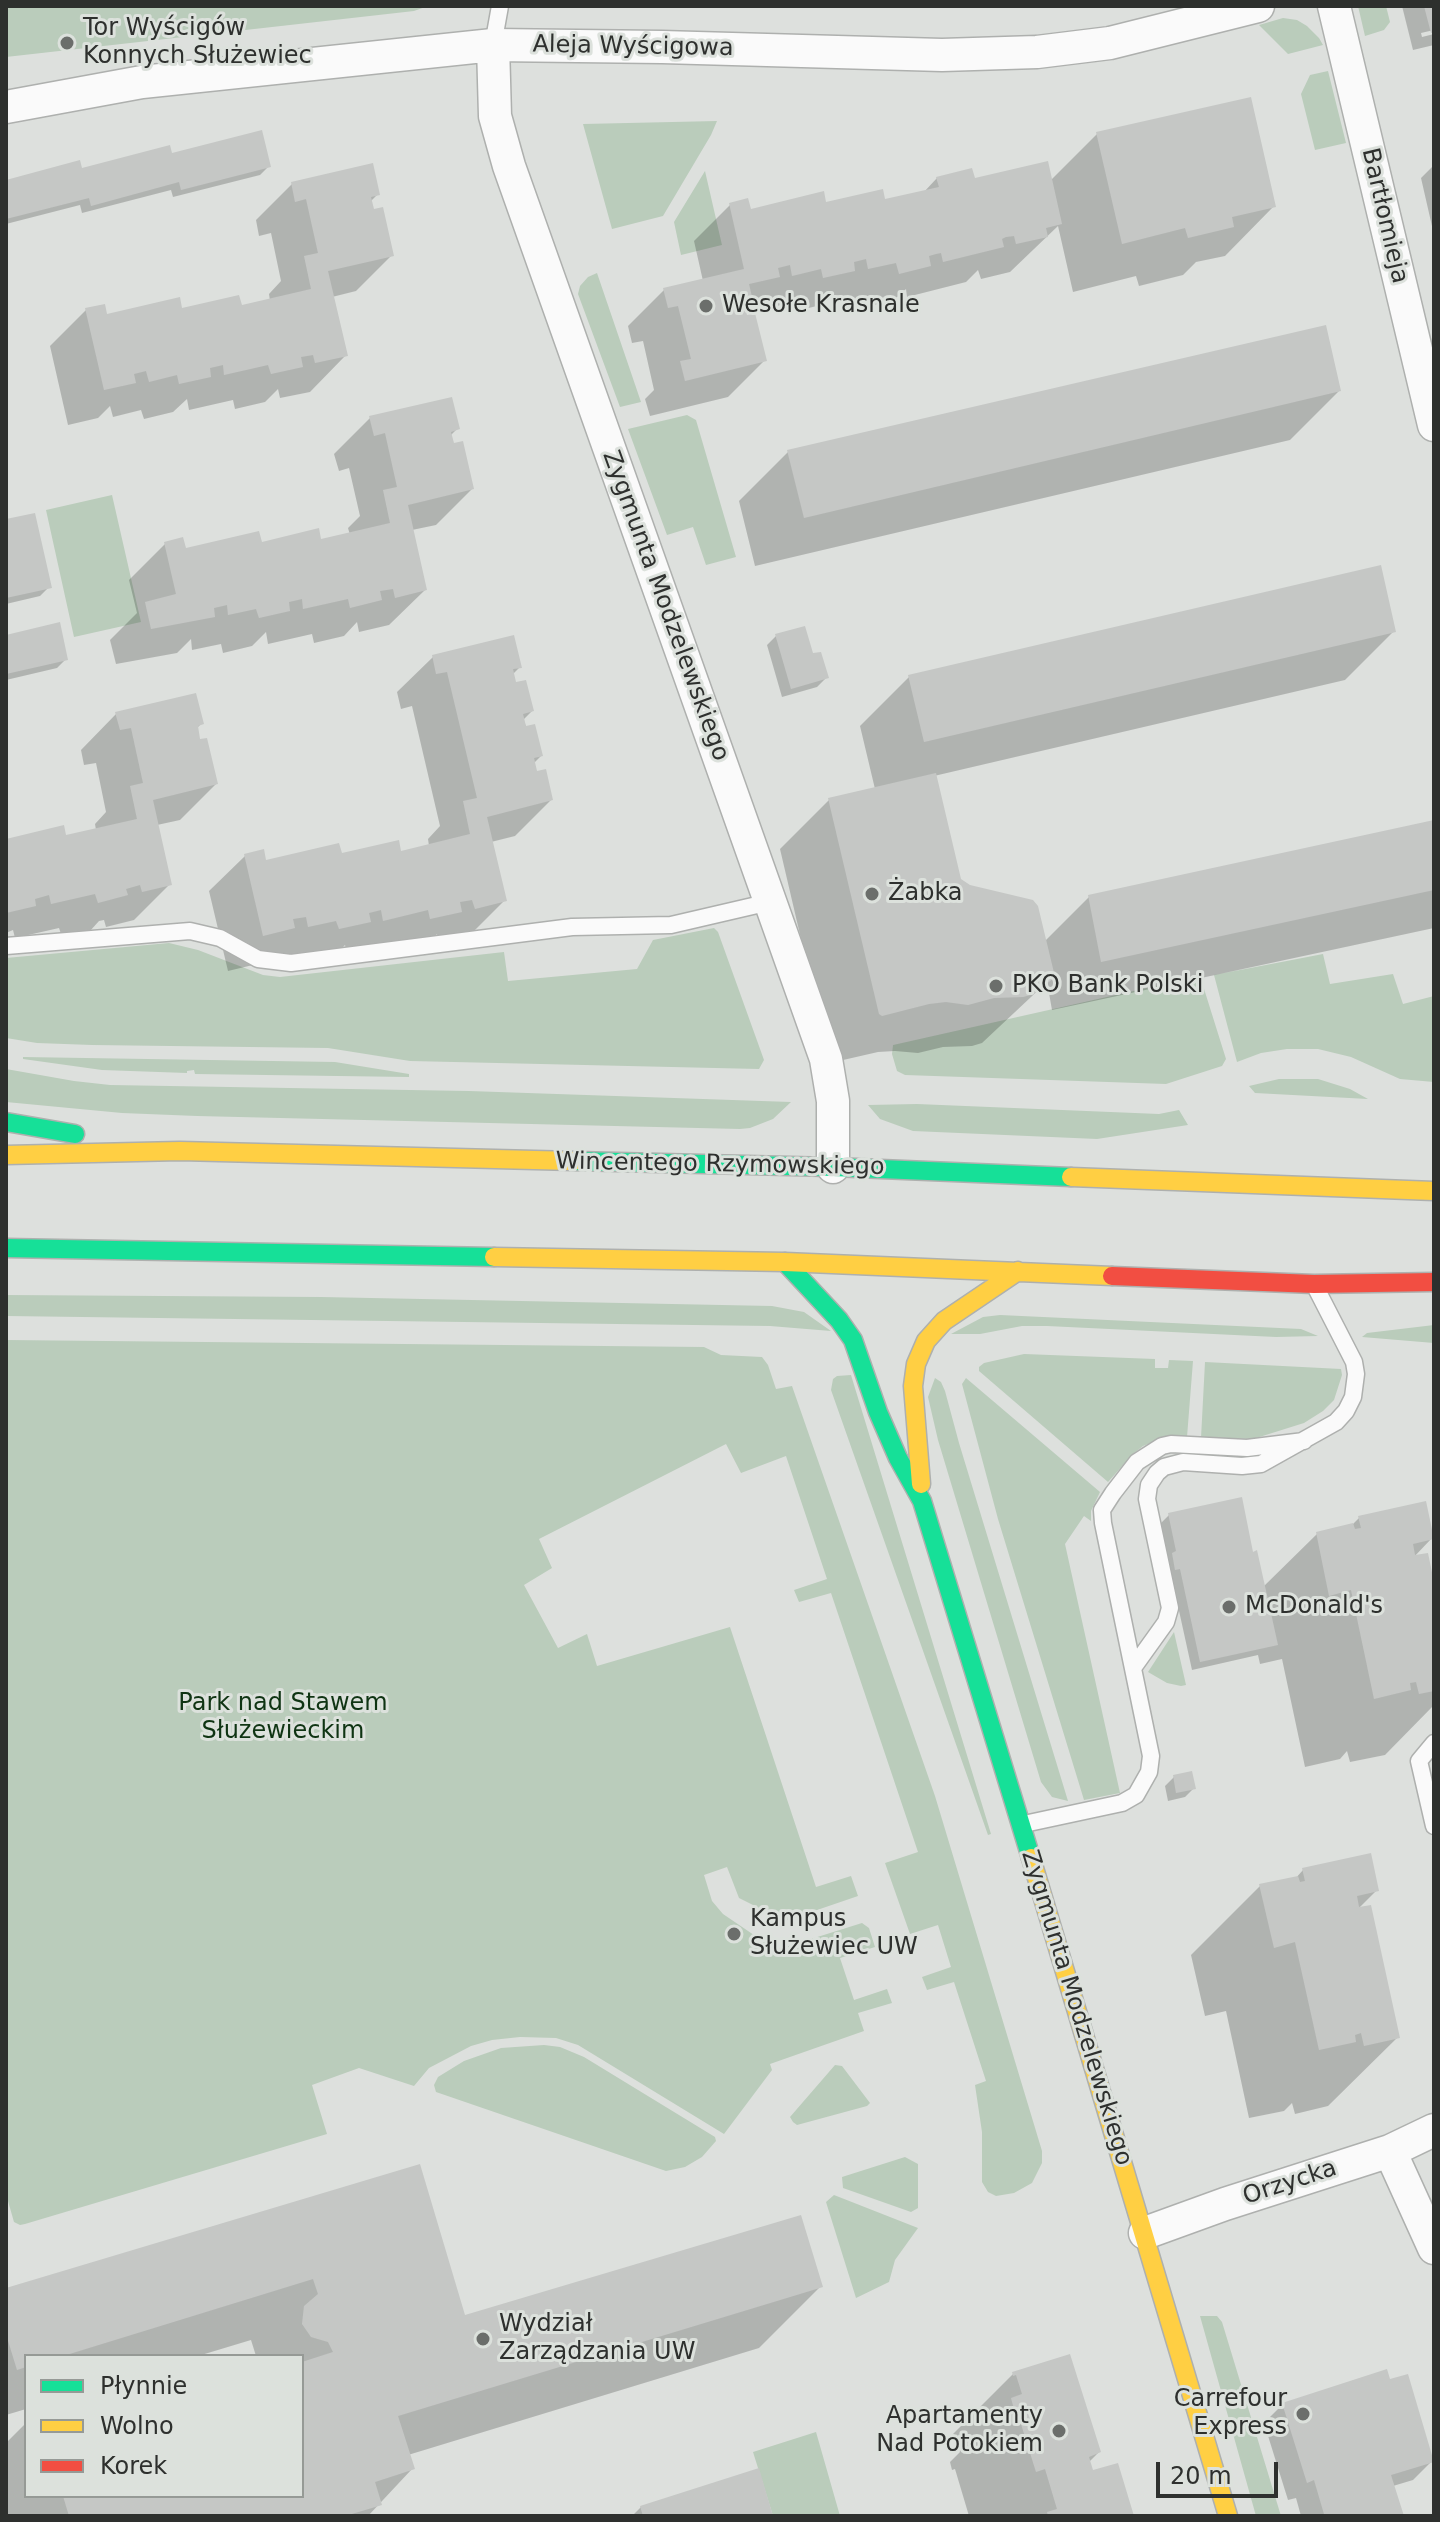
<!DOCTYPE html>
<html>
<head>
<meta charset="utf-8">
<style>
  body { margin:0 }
  #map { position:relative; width:1440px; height:2522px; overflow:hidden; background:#dde0dd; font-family:"DejaVu Sans",sans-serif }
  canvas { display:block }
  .frame { position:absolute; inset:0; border:8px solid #2e302e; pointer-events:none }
  .legend { position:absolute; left:24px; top:2354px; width:280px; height:144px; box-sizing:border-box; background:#dce1dc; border:2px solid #969a96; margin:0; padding:10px 14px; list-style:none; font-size:24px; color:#2e302e }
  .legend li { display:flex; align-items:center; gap:16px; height:40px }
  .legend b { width:40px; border:2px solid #969a96 }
  .scale { position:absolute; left:1156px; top:2462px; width:122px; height:36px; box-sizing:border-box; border:4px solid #2e302e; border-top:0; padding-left:10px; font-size:24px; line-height:28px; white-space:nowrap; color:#2e302e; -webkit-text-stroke:6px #dce1dc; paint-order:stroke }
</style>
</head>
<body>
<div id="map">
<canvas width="1440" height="2522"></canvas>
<div class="frame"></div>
<ul class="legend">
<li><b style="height:10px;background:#16e098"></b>Płynnie</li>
<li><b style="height:10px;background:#ffcf43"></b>Wolno</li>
<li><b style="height:10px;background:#f24e42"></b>Korek</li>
</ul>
<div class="scale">20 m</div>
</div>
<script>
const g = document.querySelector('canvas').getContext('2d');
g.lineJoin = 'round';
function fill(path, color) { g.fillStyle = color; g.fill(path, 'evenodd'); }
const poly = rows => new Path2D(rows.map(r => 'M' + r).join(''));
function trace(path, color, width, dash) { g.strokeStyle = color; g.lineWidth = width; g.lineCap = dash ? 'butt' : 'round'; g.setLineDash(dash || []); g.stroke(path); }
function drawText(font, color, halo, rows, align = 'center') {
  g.font = font + ' "DejaVu Sans",sans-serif'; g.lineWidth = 6; g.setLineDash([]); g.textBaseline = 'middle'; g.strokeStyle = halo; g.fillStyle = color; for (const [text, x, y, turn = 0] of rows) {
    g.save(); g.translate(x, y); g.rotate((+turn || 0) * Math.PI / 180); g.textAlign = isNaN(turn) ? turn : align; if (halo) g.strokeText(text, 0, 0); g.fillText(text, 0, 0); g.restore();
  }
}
const green = poly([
  [6,6,428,6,414,11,6,57],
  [1358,6,1386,6,1390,22,1384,30,1365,36],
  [1283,18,1297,20,1307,26,1319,38,1323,45,1288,54,1259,25],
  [1328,71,1346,143,1315,150,1301,94,1310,75],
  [717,121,711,135,663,216,612,229,583,124],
  [705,171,722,245,681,255,674,222],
  [597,273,641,402,620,407,578,294,580,286,588,277],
  [687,415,696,420,736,557,706,565,693,527,667,535,628,429],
  [112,495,141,622,74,637,46,510],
  [714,928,718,932,764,1060,759,1069,410,1061,328,1048,92,1045,37,1043,6,1038,6,958,169,943,198,950,263,975,280,977,504,952,508,981,637,969,653,940],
  [1323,954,1330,984,1393,974,1403,1004,1434,996,1434,1082,1400,1079,1351,1057,1318,1049,1287,1049,1261,1053,1237,1062,1214,975],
  [1200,976,1226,1059,1222,1066,1166,1084,905,1075,897,1071,892,1054,893,1045],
  [23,1057,335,1062,409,1074,409,1077,195,1074,194,1070,187,1071,187,1073,102,1070,23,1059],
  [6,1069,74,1081,110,1085,469,1091,791,1102,773,1119,750,1128,740,1129,197,1116,122,1113,6,1102],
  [1279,1079,1318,1079,1350,1089,1368,1099,1255,1093,1249,1086],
  [917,1104,1159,1114,1179,1110,1188,1125,1097,1139,913,1131,880,1119,868,1105],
  [6,1295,321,1297,772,1306,804,1312,831,1331,770,1326,6,1316],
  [1000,1315,1301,1329,1318,1336,1276,1337,1047,1326,1022,1326,980,1334,951,1334,983,1317],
  [1434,1325,1434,1343,1362,1337,1367,1333],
  [6,1340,704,1347,721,1355,762,1357,768,1365,776,1389,792,1386,935,1796,1042,2151,1042,2163,1032,2183,1014,2193,996,2196,988,2192,982,2182,982,2132,975,2085,986,2081,954,1982,927,1990,922,1977,951,1967,938,1925,910,1934,885,1863,918,1852,831,1593,799,1602,794,1590,827,1579,786,1456,741,1473,726,1444,539,1539,552,1568,524,1585,558,1648,587,1634,597,1666,730,1627,816,1887,851,1876,858,1896,785,1921,739,1898,727,1867,704,1875,712,1901,723,1914,776,1950,862,1923,869,1928,875,1947,840,1958,854,2000,887,1989,892,2003,858,2013,864,2031,770,2064,772,2070,724,2134,578,2045,556,2038,520,2037,492,2040,471,2046,429,2068,414,2086,359,2068,312,2085,327,2134,25,2224,20,2225,14,2222,6,2194],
  [1024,1354,1155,1359,1155,1368,1168,1368,1169,1360,1193,1361,1187,1437,1163,1438,1143,1446,1133,1454,1108,1482,979,1371,979,1367,984,1363],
  [1205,1362,1341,1369,1342,1375,1334,1400,1323,1411,1304,1423,1253,1439,1201,1438],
  [851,1375,991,1834,988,1835,831,1390,833,1379,837,1376],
  [935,1378,941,1382,945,1391,959,1443,1068,1801,1052,1797,1041,1782,938,1440,928,1397],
  [966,1378,1100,1492,1091,1511,1091,1521,1084,1516,1065,1544,1120,1793,1084,1800,998,1519,962,1384],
  [1174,1632,1186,1685,1181,1686,1167,1683,1148,1672],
  [544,2045,560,2047,584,2057,715,2137,716,2141,702,2157,685,2167,666,2171,436,2092,434,2085,438,2077,464,2061,501,2048],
  [835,2065,842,2066,870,2103,867,2106,797,2125,793,2122,790,2117],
  [905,2157,918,2164,918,2208,911,2212,843,2188,842,2177],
  [834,2195,918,2228,895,2260,889,2282,856,2298,826,2202],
  [1200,2316,1217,2316,1222,2322,1281,2516,1256,2516],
  [816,2432,840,2516,773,2516,753,2452]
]);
const shadow = poly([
  [1402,6,1434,6,1434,30,1421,33,1422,37,1434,34,1434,45,1413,50],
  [1097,134,1274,206,1225,256,1196,262,1183,275,1139,286,1136,276,1073,292,1058,226,1010,272,981,279,978,270,966,282,907,297,906,289,893,301,863,308,861,298,832,304,830,293,817,306,787,313,785,304,757,311,755,300,744,311,764,361,728,397,650,416,645,399,654,390,643,341,632,343,628,326,664,290,703,281,694,241,730,205,749,211,884,202,923,193,937,178,1050,181],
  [171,155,269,166,260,175,173,197,171,190,82,213,80,205,6,224,6,182],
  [1434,165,1434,235,1421,178],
  [292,184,378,194,370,202,392,255,356,291,332,297,345,356,310,392,280,398,278,389,265,402,235,409,233,400,189,410,187,399,173,412,144,419,141,410,113,417,110,406,98,418,68,425,50,346,86,310,105,317,240,308,270,301,269,294,281,281,271,233,259,236,256,220],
  [1339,391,1290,440,755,566,739,501,788,452],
  [370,418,458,428,450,436,472,489,436,525,412,530,425,590,389,625,359,632,357,622,344,636,314,643,312,634,268,644,266,632,252,646,223,653,221,644,192,650,191,639,177,653,116,664,110,640,137,613,129,580,165,544,184,550,320,542,350,535,348,528,360,516,349,468,339,471,334,454],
  [6,521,49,587,40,596,6,604],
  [1394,631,1345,680,934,776,959,880,1044,942,1089,897,1434,822,1434,928,1052,1010,1047,982,982,1043,972,1046,943,1047,918,1053,895,1051,878,1052,830,1063,780,849,829,800,875,789,860,726,909,677],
  [776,636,812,656,826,678,817,687,782,697,767,645],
  [6,637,66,659,57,668,6,680],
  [433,657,520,667,512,675,514,684,532,711,523,720,541,756,533,764,551,800,515,836,491,842,504,901,468,937,439,944,437,934,424,947,348,955,345,945,333,957,272,962,270,951,257,964,228,971,209,891,245,856,265,862,400,853,429,846,428,839,440,826,412,706,401,709,397,692],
  [116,714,202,723,196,729,216,784,180,820,157,825,170,884,134,920,106,927,104,920,99,921,90,931,62,937,59,928,15,938,13,930,6,933,6,841,65,838,96,830,95,824,106,812,96,763,84,765,81,750],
  [1169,1515,1252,1554,1263,1587,1317,1534,1351,1526,1359,1518,1432,1538,1413,1558,1434,1592,1434,1705,1385,1755,1350,1762,1347,1751,1340,1759,1305,1767,1282,1659,1260,1664,1258,1655,1192,1670,1160,1524],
  [1174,1777,1194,1788,1185,1797,1168,1801,1165,1786],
  [1303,1870,1377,1890,1357,1910,1398,2037,1328,2106,1295,2114,1292,2103,1284,2111,1249,2118,1226,2011,1205,2016,1191,1955,1260,1886,1295,1879],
  [418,2166,463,2317,821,2286,759,2348,408,2455,412,2469,368,2516,6,2516,6,2443,26,2423,26,2496,302,2496,302,2356,256,2356,251,2340,198,2356,26,2356,26,2409,6,2415,6,2290],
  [1069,2356,1099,2452,1089,2462,1092,2473,1132,2516,969,2516,955,2469,952,2470,950,2462,960,2452,954,2435,951,2436,1013,2374],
  [1283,2404,1432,2461,1413,2480,1393,2486,1402,2516,1301,2516,1296,2498,1288,2500,1264,2423],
  [641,2507,771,2516,632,2516]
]);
const building = poly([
  [1424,6,1434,6,1434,32,1431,33],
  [1251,97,1276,207,1232,217,1234,227,1188,238,1185,228,1122,244,1096,132],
  [262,130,271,167,181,190,179,182,91,206,89,198,6,219,6,180,80,160,82,168,170,145,172,153],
  [1048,161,1062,224,1046,228,1048,237,1016,244,1014,236,1006,237,1002,239,1004,247,943,262,941,253,936,254,929,256,931,266,899,274,896,263,868,269,866,259,854,262,855,271,823,278,821,269,792,276,790,265,778,268,780,277,749,284,753,301,744,303,747,315,755,313,767,361,685,381,680,361,691,359,678,306,668,308,663,288,744,269,729,203,748,198,751,209,824,191,826,202,883,189,885,199,939,187,936,177,972,168,975,178],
  [373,163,380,195,371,197,374,209,383,207,394,256,328,271,348,356,315,363,313,355,301,357,303,367,271,374,268,365,224,375,223,365,210,368,211,377,179,384,177,375,149,382,146,371,134,374,136,383,104,390,85,308,105,304,107,314,180,297,182,308,239,295,242,305,311,289,304,256,318,253,306,199,295,202,291,182],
  [1326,325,1341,391,804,518,787,450],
  [452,397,460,429,451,432,454,443,463,441,474,489,408,505,427,590,395,598,393,589,380,591,382,600,350,608,348,599,303,609,302,599,289,602,290,611,259,618,256,609,228,615,227,605,214,608,215,617,151,629,145,602,176,594,164,542,183,537,186,548,259,531,262,542,319,528,321,539,390,523,383,490,397,487,385,433,374,436,369,416],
  [35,513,52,588,6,598,6,519],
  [1381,565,1396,632,924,742,908,675],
  [60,622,68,660,6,674,6,635],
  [805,626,813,653,821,652,829,678,791,689,775,634],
  [514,635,522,668,513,669,516,682,526,680,534,711,523,714,526,726,535,724,543,756,534,758,537,771,546,769,553,800,487,817,507,901,475,909,472,900,460,902,462,912,430,919,428,910,383,921,381,910,369,913,371,922,339,929,336,921,308,927,306,917,293,919,295,928,263,936,244,854,264,849,266,860,339,843,342,853,399,840,401,851,470,834,463,801,477,798,447,672,436,674,432,655],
  [196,693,204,724,198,726,200,739,207,738,218,784,153,800,172,885,142,892,140,885,126,889,128,895,98,903,95,894,51,904,49,895,35,899,36,906,6,913,6,839,64,825,66,835,137,819,130,786,143,783,131,728,120,730,115,712],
  [936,773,961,879,970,885,1033,900,1038,906,1055,977,1034,994,1023,997,994,998,968,1005,946,1002,929,1004,882,1016,879,1014,828,798],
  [1434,820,1434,890,1101,962,1088,895],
  [1242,1497,1253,1552,1257,1550,1278,1645,1200,1662,1180,1569,1175,1570,1172,1553,1176,1551,1168,1513],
  [1426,1501,1434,1539,1413,1544,1415,1555,1428,1553,1434,1582,1434,1691,1419,1694,1416,1682,1410,1683,1411,1690,1374,1699,1351,1590,1329,1596,1316,1532,1353,1523,1355,1529,1361,1528,1358,1516],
  [1192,1771,1196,1789,1176,1793,1173,1775],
  [1371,1853,1379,1891,1357,1896,1359,1907,1371,1905,1400,2038,1364,2046,1361,2033,1355,2035,1356,2042,1319,2050,1295,1942,1274,1948,1259,1884,1298,1876,1300,1882,1305,1881,1302,1868],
  [420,2164,465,2315,801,2215,823,2287,398,2416,415,2469,375,2482,382,2505,345,2516,69,2516,63,2496,302,2496,302,2362,333,2352,328,2342,311,2337,302,2324,304,2306,318,2294,313,2279,63,2356,26,2356,26,2367,17,2370,6,2334,6,2288],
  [1070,2354,1101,2452,1089,2457,1093,2470,1118,2463,1134,2516,1048,2516,1047,2512,1057,2509,1045,2469,1036,2472,1016,2408,1014,2409,1011,2398,1022,2394,1016,2375,1013,2376,1012,2372],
  [1387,2369,1390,2379,1408,2374,1434,2462,1391,2475,1404,2516,1319,2516,1324,2514,1314,2480,1307,2483,1282,2403],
  [759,2468,773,2516,643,2516,640,2506]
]);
const lane = poly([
  [493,45,500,6],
  [6,946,190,931,220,938,258,959,291,963,572,927,671,925,770,902],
  [1133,1668,1166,1622,1170,1608,1147,1499,1149,1485,1157,1473,1164,1467,1183,1462,1242,1466,1261,1464,1336,1422,1346,1411,1353,1397,1356,1374,1354,1362,1316,1288],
  [1434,1743,1419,1761,1434,1826],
  [1024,1824,1122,1803,1136,1795,1149,1772,1151,1756,1103,1523,1102,1510,1113,1493,1137,1462,1162,1446,1171,1444,1247,1448,1304,1441]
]);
const street = poly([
  [1334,6,1434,425],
  [493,45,495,116,509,166,826,1059,833,1101,833,1167],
  [6,107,142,82,493,45,662,47,942,55,1037,52,1110,43,1258,6],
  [1390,2151,1434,2248],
  [1145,2233,1225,2204,1390,2151,1434,2130]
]);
const fast = poly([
  [6,1122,75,1134],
  [574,1161,833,1167,1071,1177],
  [6,1248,494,1257],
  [785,1262,839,1320,853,1340,878,1412,898,1458,922,1501,1031,1858]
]);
const slow = poly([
  [6,1155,180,1151,574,1161],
  [1071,1177,1434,1191],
  [494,1257,785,1262,1112,1276],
  [921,1484,913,1386,916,1364,926,1341,944,1321,1018,1271],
  [1031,1858,1228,2516]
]);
const jam = poly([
  [1112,1276,1314,1284,1434,1282]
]);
const markers = [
  [67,43,8,"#6b6e6b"],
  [706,306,8,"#6b6e6b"],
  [872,894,8,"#6b6e6b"],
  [996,986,8,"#6b6e6b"],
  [1229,1607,8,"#6b6e6b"],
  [734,1934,8,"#6b6e6b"],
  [483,2339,8,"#6b6e6b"],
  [1303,2414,8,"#6b6e6b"],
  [1059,2431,8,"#6b6e6b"]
];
const poiNames = [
  ["Tor Wyścigów",83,29],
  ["Konnych Służewiec",83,57],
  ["Wesołe Krasnale",722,306],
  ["Żabka",888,894],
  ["PKO Bank Polski",1012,986],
  ["McDonald's",1245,1607],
  ["Kampus",750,1920],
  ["Służewiec UW",750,1948],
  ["Wydział",499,2325],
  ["Zarządzania UW",499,2353],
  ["Carrefour",1287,2400,"right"],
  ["Express",1287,2428,"right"],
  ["Apartamenty",1043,2417,"right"],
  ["Nad Potokiem",1043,2445,"right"]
];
const streetNames = [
  ["Aleja Wyścigowa",633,47,1],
  ["Bartłomieja",1384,216,77],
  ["Zygmunta Modzelewskiego",665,606,70],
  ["Wincentego Rzymowskiego",720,1165,1],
  ["Zygmunta Modzelewskiego",1076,2008,73],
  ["Orzycka",1290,2183,-18]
];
const parkNames = [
  ["Park nad Stawem",283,1704],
  ["Służewieckim",283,1732]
];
fill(green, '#baccbb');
fill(shadow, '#0003');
fill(building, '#c5c7c5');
trace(lane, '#aeb0ae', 19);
trace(street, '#aeb0ae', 35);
trace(fast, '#aeb0ae', 21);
trace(slow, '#aeb0ae', 21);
trace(jam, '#aeb0ae', 21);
trace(lane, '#fafafa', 16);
trace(street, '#fafafa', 32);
trace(fast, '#16e098', 18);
trace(slow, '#ffcf43', 18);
trace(jam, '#f24e42', 18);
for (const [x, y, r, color] of markers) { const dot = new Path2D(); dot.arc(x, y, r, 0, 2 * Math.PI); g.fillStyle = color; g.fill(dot); trace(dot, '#dce1dc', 3); }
drawText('24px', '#2e302e', '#dce1dc', poiNames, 'left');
drawText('24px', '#2e302e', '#dce1dc', streetNames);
drawText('24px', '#0f3413', '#dce1dc', parkNames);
</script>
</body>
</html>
